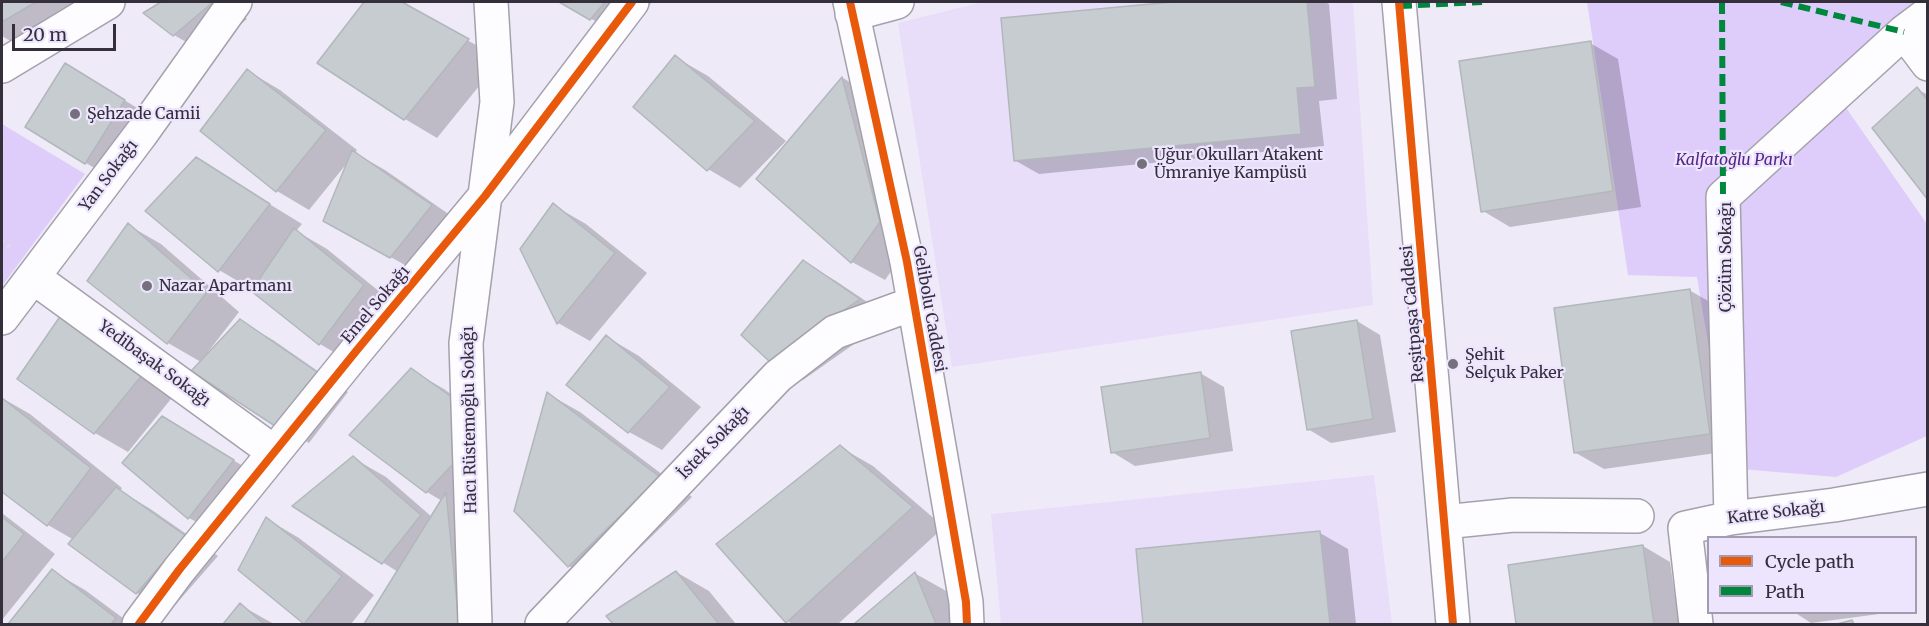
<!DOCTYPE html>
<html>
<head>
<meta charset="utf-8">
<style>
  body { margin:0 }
  #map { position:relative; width:1929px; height:626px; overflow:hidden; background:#efeaf8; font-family:Merriweather,serif }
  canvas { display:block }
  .frame { position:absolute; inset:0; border:3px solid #342f3b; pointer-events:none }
  .legend { position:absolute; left:1707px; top:536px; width:210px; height:78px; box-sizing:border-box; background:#ede4fe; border:2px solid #a39cb0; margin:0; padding:8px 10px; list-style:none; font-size:18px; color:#342f3b }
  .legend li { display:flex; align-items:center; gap:12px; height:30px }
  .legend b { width:30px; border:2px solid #a39cb0 }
  .scale { position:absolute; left:12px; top:24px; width:104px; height:27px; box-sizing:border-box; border:3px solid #342f3b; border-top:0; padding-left:8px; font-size:18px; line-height:21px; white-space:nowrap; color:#342f3b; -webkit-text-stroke:4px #ede4fe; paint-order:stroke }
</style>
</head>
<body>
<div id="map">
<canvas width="1929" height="626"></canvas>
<div class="frame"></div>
<ul class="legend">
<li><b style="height:8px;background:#e8590c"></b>Cycle path</li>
<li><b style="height:8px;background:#00873e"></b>Path</li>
</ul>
<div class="scale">20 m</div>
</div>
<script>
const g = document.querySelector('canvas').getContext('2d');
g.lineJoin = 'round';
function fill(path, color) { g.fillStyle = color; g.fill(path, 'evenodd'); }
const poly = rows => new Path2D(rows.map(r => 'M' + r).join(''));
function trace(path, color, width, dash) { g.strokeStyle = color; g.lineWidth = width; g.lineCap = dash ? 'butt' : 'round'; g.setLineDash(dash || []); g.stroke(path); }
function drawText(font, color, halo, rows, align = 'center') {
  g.font = font + ' Merriweather,serif'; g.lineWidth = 4.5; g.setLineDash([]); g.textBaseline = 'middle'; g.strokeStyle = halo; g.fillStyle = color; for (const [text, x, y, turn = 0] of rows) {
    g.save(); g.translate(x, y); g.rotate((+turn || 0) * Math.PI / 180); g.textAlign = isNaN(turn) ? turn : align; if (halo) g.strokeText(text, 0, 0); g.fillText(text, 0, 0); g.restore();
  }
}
const built = poly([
  [982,2,1353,2,1373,305,952,367,898,23],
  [1374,475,1392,624,1001,624,991,514]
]);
const green = poly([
  [1587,2,1919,2,1842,102,1927,224,1927,436,1836,477,1729,468,1697,277,1628,275],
  [2,124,85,174,2,286]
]);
const shadow = poly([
  [2,2,99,2,22,48,2,36],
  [164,2,226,2,247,19,207,54,174,35,145,13],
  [366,2,399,2,501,59,437,138,405,119,319,63],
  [562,2,652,2,623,37],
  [1188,2,1325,2,1329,4,1337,99,1319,101,1324,146,1039,174,1016,161,1002,19],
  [1590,43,1618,59,1641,207,1510,227,1483,211],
  [675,57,708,76,786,141,740,188,708,169],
  [248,71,280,90,357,150,355,153,385,170,463,224,423,275,358,239,348,162,309,210,277,191],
  [843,78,875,97,912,242,885,280,852,262,758,179],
  [93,81,152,117,113,179,86,163],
  [1917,89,1928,95,1928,197],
  [196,159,302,224,296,231,327,249,396,305,352,363,320,344,253,290,219,270],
  [553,205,586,224,647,273,590,341,558,323],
  [128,225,161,244,239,312,208,352,209,354,240,321,273,340,348,392,309,443,276,424,201,362,168,343],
  [803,262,836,281,891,318,803,380,771,361],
  [1689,290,1717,306,1737,450,1604,469,1576,453],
  [62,317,175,394,128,452,95,433,19,378],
  [1357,321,1380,335,1396,432,1331,443,1308,429],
  [607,337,639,356,701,407,662,450,629,432],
  [411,370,444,389,485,419,489,624,366,624,398,572,294,506,353,458,386,477,432,517,442,501,427,492],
  [1200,373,1224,387,1233,451,1135,466,1112,452],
  [548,394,580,412,692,497,602,585,569,566],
  [2,398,30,414,122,488,120,491,149,508,218,556,170,611,137,593,74,540,48,525,2,490],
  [195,437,266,480,222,536,189,518],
  [840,447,873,466,944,527,838,624,791,624,718,544],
  [2,513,55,554,2,620],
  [267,519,299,538,374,595,351,624,308,624,305,623],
  [1320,533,1348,549,1356,624,1145,624,1137,550],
  [1643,546,1670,562,1679,624,1518,624,1510,566],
  [52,571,85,590,131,624,10,624],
  [676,572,709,591,736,624,615,624,609,617],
  [916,574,948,592,961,624,857,624],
  [240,605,274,624,225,624],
  [1794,612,1887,612,1887,613,1811,623]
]);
const building = poly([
  [2,2,36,2,2,22,2,2],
  [161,2,213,2,173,36,143,13,161,2],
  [364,2,402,2,469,39,404,120,317,63,364,2],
  [559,2,605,2,590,20,559,2],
  [1172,2,1307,2,1315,87,1297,88,1301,134,1014,161,1001,18,1172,2],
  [1591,41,1613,191,1481,212,1459,61,1591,41],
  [675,55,755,121,707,171,633,107,675,55],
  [65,63,125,100,85,164,25,127,65,63],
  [247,69,326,130,276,192,200,131,247,69],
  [842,77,880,222,851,263,756,179,842,77],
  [1917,87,1928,101,1928,200,1872,128,1917,87],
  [352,150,432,205,390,258,323,221,352,150],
  [196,157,270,204,218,272,145,211,196,157],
  [553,203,615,253,557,324,520,249,553,203],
  [128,223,207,292,167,344,87,281,128,223],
  [294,228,364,285,319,345,251,291,294,228],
  [803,260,860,299,770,362,741,335,803,260],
  [1690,289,1710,434,1574,453,1554,308,1690,289],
  [61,315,143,374,94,434,17,379,61,315],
  [240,319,317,372,275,426,191,371,240,319],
  [1357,320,1373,419,1307,430,1291,331,1357,320],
  [606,335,670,387,628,433,566,385,606,335],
  [411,368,453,398,454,463,426,493,349,435,411,368],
  [1201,372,1210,438,1111,453,1101,387,1201,372],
  [547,392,660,477,568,567,514,511,547,392],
  [2,398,91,468,47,526,2,492,2,398],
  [162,416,234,460,188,519,122,463,162,416],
  [840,445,913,507,786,623,716,544,840,445],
  [353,456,421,515,382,564,292,506,353,456],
  [116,487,186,536,136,594,68,544,116,487],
  [446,492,459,624,364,624,446,492],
  [2,517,24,534,2,562,2,517],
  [266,517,342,576,304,624,238,570,266,517],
  [1320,531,1330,624,1143,624,1136,549,1320,531],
  [1643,545,1654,624,1516,624,1508,565,1643,545],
  [52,569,116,618,111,624,8,624,52,569],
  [676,571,719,624,613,624,606,616,676,571],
  [915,572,936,624,854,624,915,572],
  [240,603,264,624,223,624,240,603],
  [1852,620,1854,624,1837,624,1852,620]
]);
const path = poly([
  [2,142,2,152],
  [2,240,12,249]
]);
const minor = poly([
  [850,2,907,262,966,602,967,624],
  [1399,2,1453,624],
  [852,14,897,2],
  [1904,32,1928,64],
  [2,66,108,2],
  [33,277,274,452],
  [2,318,141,134,235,2],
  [1731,518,1723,197,1904,32,1928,14],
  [1444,522,1513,515,1637,516],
  [139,624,179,570,357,350,485,196,632,2],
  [475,624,466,343,497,102,491,2],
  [542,624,778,376,835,332,915,303],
  [1696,624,1685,528,1731,518,1834,505,1928,489]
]);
const quiet = poly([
  [1722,2,1723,197],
  [1781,2,1904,32],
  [1400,6,1482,2]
]);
const cycleway = poly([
  [850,2,907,262,966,602,967,624],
  [1399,2,1453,624],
  [139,624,179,570,357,350,485,196,632,2]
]);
const markers = [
  [75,114,6,"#75707d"],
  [1142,164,6,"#75707d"],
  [147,286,6,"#75707d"],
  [1453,364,6,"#75707d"]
];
const poiNames = [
  ["Şehzade Camii",87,114],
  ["Uğur Okulları Atakent",1154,155],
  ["Ümraniye Kampüsü",1154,173],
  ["Nazar Apartmanı",159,286],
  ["Şehit",1465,355],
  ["Selçuk Paker",1465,373]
];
const parkNames = [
  ["Kalfatoğlu Parkı",1734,160]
];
const streetNames = [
  ["Yan Sokağı",109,176,-53],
  ["Çözüm Sokağı",1726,257,-90],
  ["Emel Sokağı",376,305,-50],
  ["Gelibolu Caddesi",929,309,80],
  ["Reşitpaşa Caddesi",1413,314,-95],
  ["Yedibaşak Sokağı",154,364,36],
  ["Hacı Rüstemoğlu Sokağı",470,420,-91],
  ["İstek Sokağı",714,443,-46],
  ["Katre Sokağı",1776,513,-7]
];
fill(built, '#e8defa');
fill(green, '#decdfa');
fill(shadow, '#0003');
fill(building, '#c6ccd0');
trace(building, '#b2b7bc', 1.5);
trace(minor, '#a5a1ac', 36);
trace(path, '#dddce0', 4, [3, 4.5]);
trace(minor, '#fdfcfe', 33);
trace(quiet, '#00873e', 6, [12, 6]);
trace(cycleway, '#e8590c', 8);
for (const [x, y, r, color] of markers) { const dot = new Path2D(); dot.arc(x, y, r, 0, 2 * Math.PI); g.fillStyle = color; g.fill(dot); trace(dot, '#ede4fe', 2); }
drawText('16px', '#342f3b', '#ede4fe', poiNames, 'left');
drawText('italic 16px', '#562689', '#ede4fe', parkNames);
drawText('16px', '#342f3b', '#ede4fe', streetNames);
</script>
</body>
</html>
